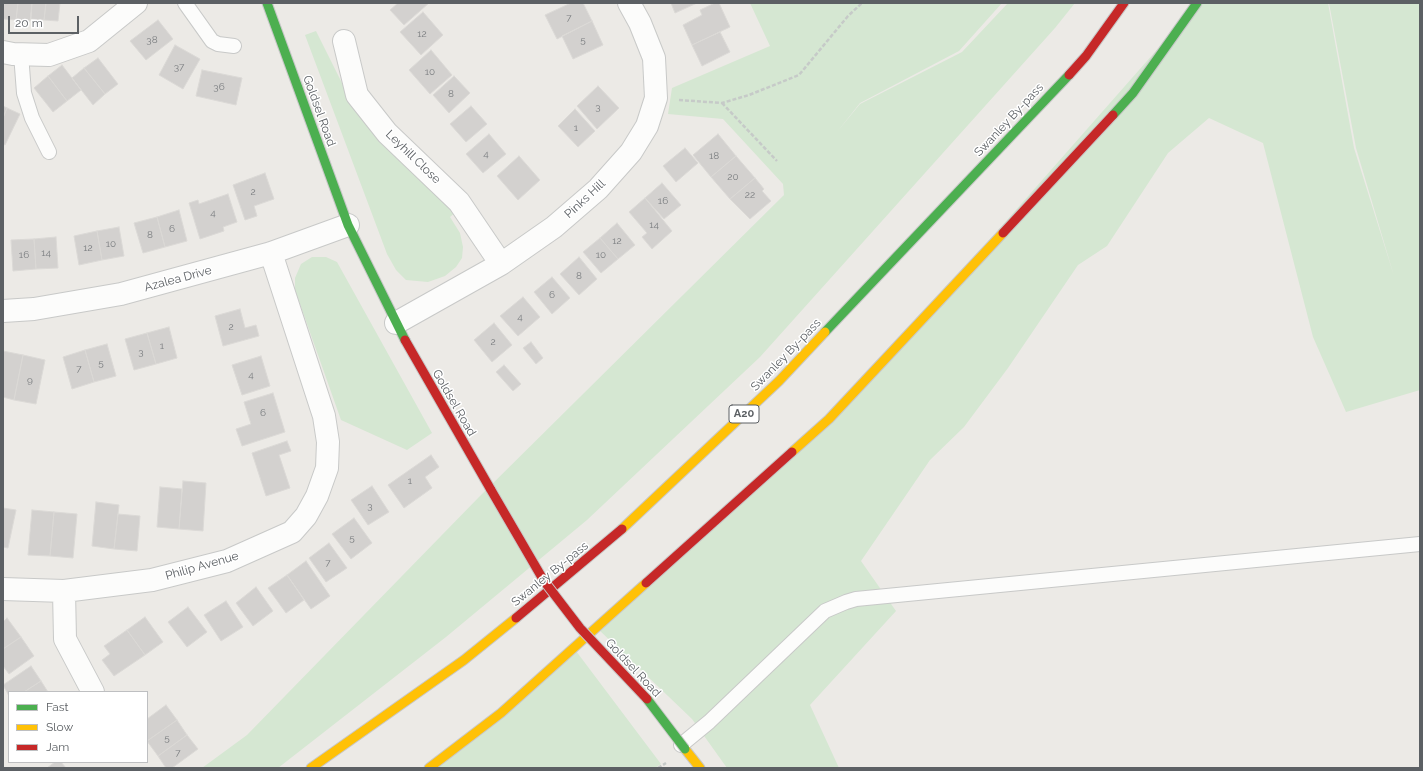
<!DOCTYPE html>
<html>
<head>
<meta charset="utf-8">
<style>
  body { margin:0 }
  #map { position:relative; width:1423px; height:771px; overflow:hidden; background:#eceae6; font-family:Raleway,sans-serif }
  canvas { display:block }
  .frame { position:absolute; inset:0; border:4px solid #5c6064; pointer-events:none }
  .legend { position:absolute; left:8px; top:691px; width:140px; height:72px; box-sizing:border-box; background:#fff; border:1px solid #bebfc1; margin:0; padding:5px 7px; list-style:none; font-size:12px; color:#5c6064 }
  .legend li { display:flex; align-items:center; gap:8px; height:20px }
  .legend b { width:20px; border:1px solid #bebfc1 }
  .scale { position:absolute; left:8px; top:16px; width:71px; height:18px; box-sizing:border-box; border:2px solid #5c6064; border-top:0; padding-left:5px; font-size:12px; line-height:14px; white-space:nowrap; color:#5c6064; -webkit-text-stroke:3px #fff; paint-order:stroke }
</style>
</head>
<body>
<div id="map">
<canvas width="1423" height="771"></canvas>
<div class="frame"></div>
<ul class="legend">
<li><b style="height:5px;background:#4caf50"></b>Fast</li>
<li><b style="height:5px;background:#ffc107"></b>Slow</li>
<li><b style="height:5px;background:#c62828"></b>Jam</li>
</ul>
<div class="scale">20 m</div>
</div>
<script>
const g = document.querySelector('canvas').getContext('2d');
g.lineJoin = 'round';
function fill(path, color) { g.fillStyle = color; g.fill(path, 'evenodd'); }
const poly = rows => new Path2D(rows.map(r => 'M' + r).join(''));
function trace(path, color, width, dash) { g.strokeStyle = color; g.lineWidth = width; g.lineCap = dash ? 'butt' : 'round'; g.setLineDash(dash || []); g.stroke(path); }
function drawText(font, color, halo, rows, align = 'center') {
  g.font = font + ' Raleway,sans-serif'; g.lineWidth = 3; g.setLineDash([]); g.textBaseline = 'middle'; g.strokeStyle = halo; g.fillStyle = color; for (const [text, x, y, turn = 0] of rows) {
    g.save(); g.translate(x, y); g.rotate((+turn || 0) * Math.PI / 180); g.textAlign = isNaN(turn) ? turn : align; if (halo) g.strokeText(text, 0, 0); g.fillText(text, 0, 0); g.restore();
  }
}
const green = poly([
  [750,3,1002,3,959,51,860,103,837,132,860,104,962,52,1008,3,1075,3,1055,28,760,357,587,520,446,637,278,768,202,768,247,735,479,497,784,195,783,184,723,119,668,114,672,88,770,46],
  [1198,3,1328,3,1354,148,1394,276,1356,148,1329,3,1420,3,1420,390,1346,412,1313,337,1263,143,1209,118,1168,153,1107,246,1078,265,1008,368,964,427,930,460,861,561,896,611,810,705,839,768,727,768,692,719,598,629,831,420],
  [316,31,355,109,456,212,450,217,460,233,463,247,462,258,456,267,445,276,428,282,406,280,396,270,387,254,305,35],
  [312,257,326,257,337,262,432,433,407,450,341,420,295,290,295,278,301,264],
  [573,647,661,764,655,768,431,768]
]);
const building = poly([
  [4,3,18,3,16,20,3,19,4,3],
  [18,3,32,3,30,21,16,20,18,3],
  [32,3,46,3,44,20,31,19,32,3],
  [46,3,60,3,58,21,44,20,46,3],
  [398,3,429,3,404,25,390,10,398,3],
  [571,3,583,3,592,21,557,39,545,15,571,3],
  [671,3,697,3,675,13,671,3],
  [715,3,719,3,730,27,692,45,683,25,702,15,700,10,715,3],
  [423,12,443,35,421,55,400,32,423,12],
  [158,20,173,39,146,60,130,41,158,20],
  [592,21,603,45,573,59,562,36,592,21],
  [720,32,730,52,702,66,692,45,720,32],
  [175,45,200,59,183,89,159,75,175,45],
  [431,50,452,75,430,94,409,70,431,50],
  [98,58,118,84,105,94,84,68,98,58],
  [62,65,81,90,67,101,48,76,62,65],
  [84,68,105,94,93,105,72,78,84,68],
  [202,70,242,78,236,105,196,96,202,70],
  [48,76,67,101,53,112,34,88,48,76],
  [454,76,470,93,449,113,433,95,454,76],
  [598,86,619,108,597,129,577,106,598,86],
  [3,106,7,108,3,118,3,106],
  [471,106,487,124,466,142,450,124,471,106],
  [7,108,20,114,5,145,3,144,3,118,7,108],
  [575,109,595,131,578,147,558,126,575,109],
  [489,134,506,154,483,173,466,154,489,134],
  [718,134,736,156,711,177,693,155,718,134],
  [685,148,698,163,676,182,663,166,685,148],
  [519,156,540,180,518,200,497,176,519,156],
  [736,156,755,178,730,199,711,177,736,156],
  [265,173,274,199,254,206,257,216,245,220,233,185,265,173],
  [755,178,764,189,762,191,771,201,750,219,730,199,755,178],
  [662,183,681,205,664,219,645,198,662,183],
  [228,194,237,222,223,227,224,231,200,239,189,203,198,200,199,204,228,194],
  [645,198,672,231,652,249,642,237,647,233,629,212,645,198],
  [179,210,187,241,165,247,157,217,179,210],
  [157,217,165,247,143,253,134,223,157,217],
  [617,223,635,245,618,259,600,238,617,223],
  [119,227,124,256,102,260,97,231,119,227],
  [97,231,102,260,79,265,74,236,97,231],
  [56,237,58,268,36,269,34,239,56,237],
  [600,238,618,259,601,273,583,252,600,238],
  [34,239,36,269,13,271,11,240,34,239],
  [579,257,597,279,579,295,560,274,579,257],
  [552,277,570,298,552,314,534,292,552,277],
  [523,297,540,317,518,336,500,316,523,297],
  [240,309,245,328,256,325,259,336,223,346,215,316,240,309],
  [494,323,512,345,492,362,474,340,494,323],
  [169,327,177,358,156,364,147,333,169,327],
  [147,333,156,364,134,370,125,339,147,333],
  [531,342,543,358,536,364,523,348,531,342],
  [107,344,116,376,94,382,85,350,107,344],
  [85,350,94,382,72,389,63,357,85,350],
  [3,351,23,355,14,400,3,397,3,351],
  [23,355,45,360,36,404,14,400,23,355],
  [261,356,270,386,242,395,232,365,261,356],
  [504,365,521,384,513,391,496,372,504,365],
  [273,393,285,432,242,446,236,429,251,424,244,402,273,393],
  [287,441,291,451,279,455,290,488,266,496,252,453,287,441],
  [431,455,439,467,425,477,432,488,404,508,388,485,431,455],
  [183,481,206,483,203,531,179,529,183,481],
  [372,486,389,512,368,525,351,500,372,486],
  [160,487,182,489,179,529,157,527,160,487],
  [96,502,119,505,114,549,92,546,96,502],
  [3,508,16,510,8,548,3,547,3,508],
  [32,510,54,512,50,556,28,555,32,510],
  [54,512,77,514,73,558,50,556,54,512],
  [118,514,140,516,137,551,114,549,118,514],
  [354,518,372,543,351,559,332,534,354,518],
  [329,543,347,568,326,582,309,558,329,543],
  [306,561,330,596,311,609,287,575,306,561],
  [287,575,304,600,286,613,268,588,287,575],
  [256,587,273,611,253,626,236,603,256,587],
  [226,601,243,627,221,641,204,615,226,601],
  [188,607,207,632,187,647,168,622,188,607],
  [145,617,163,642,145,655,127,630,145,617],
  [7,618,21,637,3,649,3,622,7,618],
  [127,630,145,655,114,676,102,660,110,654,104,646,127,630],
  [21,637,34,656,9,674,3,666,3,649,21,637],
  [31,666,41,681,24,692,9,692,9,696,3,685,31,666],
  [41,681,48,692,24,692,41,681],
  [166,705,177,720,147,741,147,719,166,705],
  [177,720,187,735,158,756,147,741,177,720],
  [187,735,198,749,172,768,166,768,158,756,187,735],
  [55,762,61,762,66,768,47,768,55,762]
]);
const path = poly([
  [679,100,722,103,749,95,799,75,848,16,862,3],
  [722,103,777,161],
  [658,768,666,763]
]);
const lane = poly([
  [185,3,212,41,218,44,234,46],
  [21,54,24,93,32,118,49,152],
  [681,745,709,722,825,611,846,602,856,599,1420,544]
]);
const street = poly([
  [344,41,357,95,387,133,459,202,501,264],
  [3,52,13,54,49,55,89,41,136,3],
  [3,311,34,309,121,294,271,253,348,225],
  [396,323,501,264,554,227,598,189,631,152,647,126,656,98,654,58,640,23,629,3],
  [3,589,64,591,152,580,227,561,292,532,306,516,317,496,327,468,328,442,324,416,271,253],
  [64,591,65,639,93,692]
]);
const fast = poly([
  [267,3,348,225,405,340],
  [1113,115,1133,93,1197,3],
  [825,332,1069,75]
]);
const slow = poly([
  [792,452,829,419,1003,233],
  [622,529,779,381,825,332],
  [685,749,700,768],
  [311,768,464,660,516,618],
  [429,768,501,713,646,583]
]);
const jam = poly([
  [1069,75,1086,56,1124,3],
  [1003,233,1113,115],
  [405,340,491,490],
  [646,583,792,452],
  [516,618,622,529]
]);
const fastBridge = poly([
  [647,699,685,749]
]);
const jamBridge = poly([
  [491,490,544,581,580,628,647,699]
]);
const numberNames = [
  ["7",569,18],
  ["12",422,34],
  ["38",152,40],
  ["5",583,40],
  ["37",179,67],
  ["10",430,72],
  ["36",219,87],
  ["8",451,94],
  ["3",598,107],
  ["1",576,128],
  ["4",486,154],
  ["18",714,156],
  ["20",733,177],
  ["2",253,192],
  ["22",750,195],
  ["16",663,201],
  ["4",213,213],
  ["14",654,225],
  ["6",172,229],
  ["8",150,235],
  ["12",617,241],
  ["10",111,244],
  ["12",88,248],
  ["14",46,253],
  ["16",24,255],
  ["10",601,255],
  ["8",579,276],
  ["6",552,295],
  ["4",520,317],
  ["2",231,327],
  ["2",493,342],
  ["1",162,346],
  ["3",141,352],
  ["5",101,363],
  ["7",79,369],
  ["4",251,375],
  ["9",30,380],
  ["6",263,413],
  ["1",410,481],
  ["3",370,506],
  ["5",352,538],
  ["7",328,563],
  ["5",167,738],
  ["7",178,753]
];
const shields = [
  [744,414,30]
];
const shieldNames = [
  ["A20",744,414]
];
const streetNames = [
  ["Goldsel Road",319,111,70],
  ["Swanley By-pass",1009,120,-47],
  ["Leyhill Close",413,157,44],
  ["Pinks Hill",585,199,-43],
  ["Azalea Drive",178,279,-15],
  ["Swanley By-pass",786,355,-46],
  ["Goldsel Road",454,403,60],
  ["Philip Avenue",202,566,-16],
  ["Swanley By-pass",550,574,-39],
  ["Goldsel Road",633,668,47]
];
fill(green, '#d5e7d2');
fill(building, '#d3d1cf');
trace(building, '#dbd9d6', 1);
trace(lane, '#c8c9c8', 16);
trace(street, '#c8c9c8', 24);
trace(fast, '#c8c8c8', 11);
trace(slow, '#c8c8c8', 11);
trace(jam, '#c8c8c8', 11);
trace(path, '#c6cac8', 2.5, [4, 2]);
trace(lane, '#fcfcfb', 14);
trace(street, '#fcfcfb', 22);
trace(fast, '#4caf50', 9);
trace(slow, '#ffc107', 9);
trace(jam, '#c62828', 9);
trace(fastBridge, '#c8c8c8', 11, []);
trace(jamBridge, '#c8c8c8', 11, []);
trace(fastBridge, '#4caf50', 9);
trace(jamBridge, '#c62828', 9);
drawText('10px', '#7b7e80', null, numberNames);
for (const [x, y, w] of shields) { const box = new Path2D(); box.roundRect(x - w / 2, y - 9, w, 18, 3); g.fillStyle = '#fff'; g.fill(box); trace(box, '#5c6064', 1); }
drawText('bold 11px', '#5c6064', null, shieldNames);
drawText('12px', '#5c6064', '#fff', streetNames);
</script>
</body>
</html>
